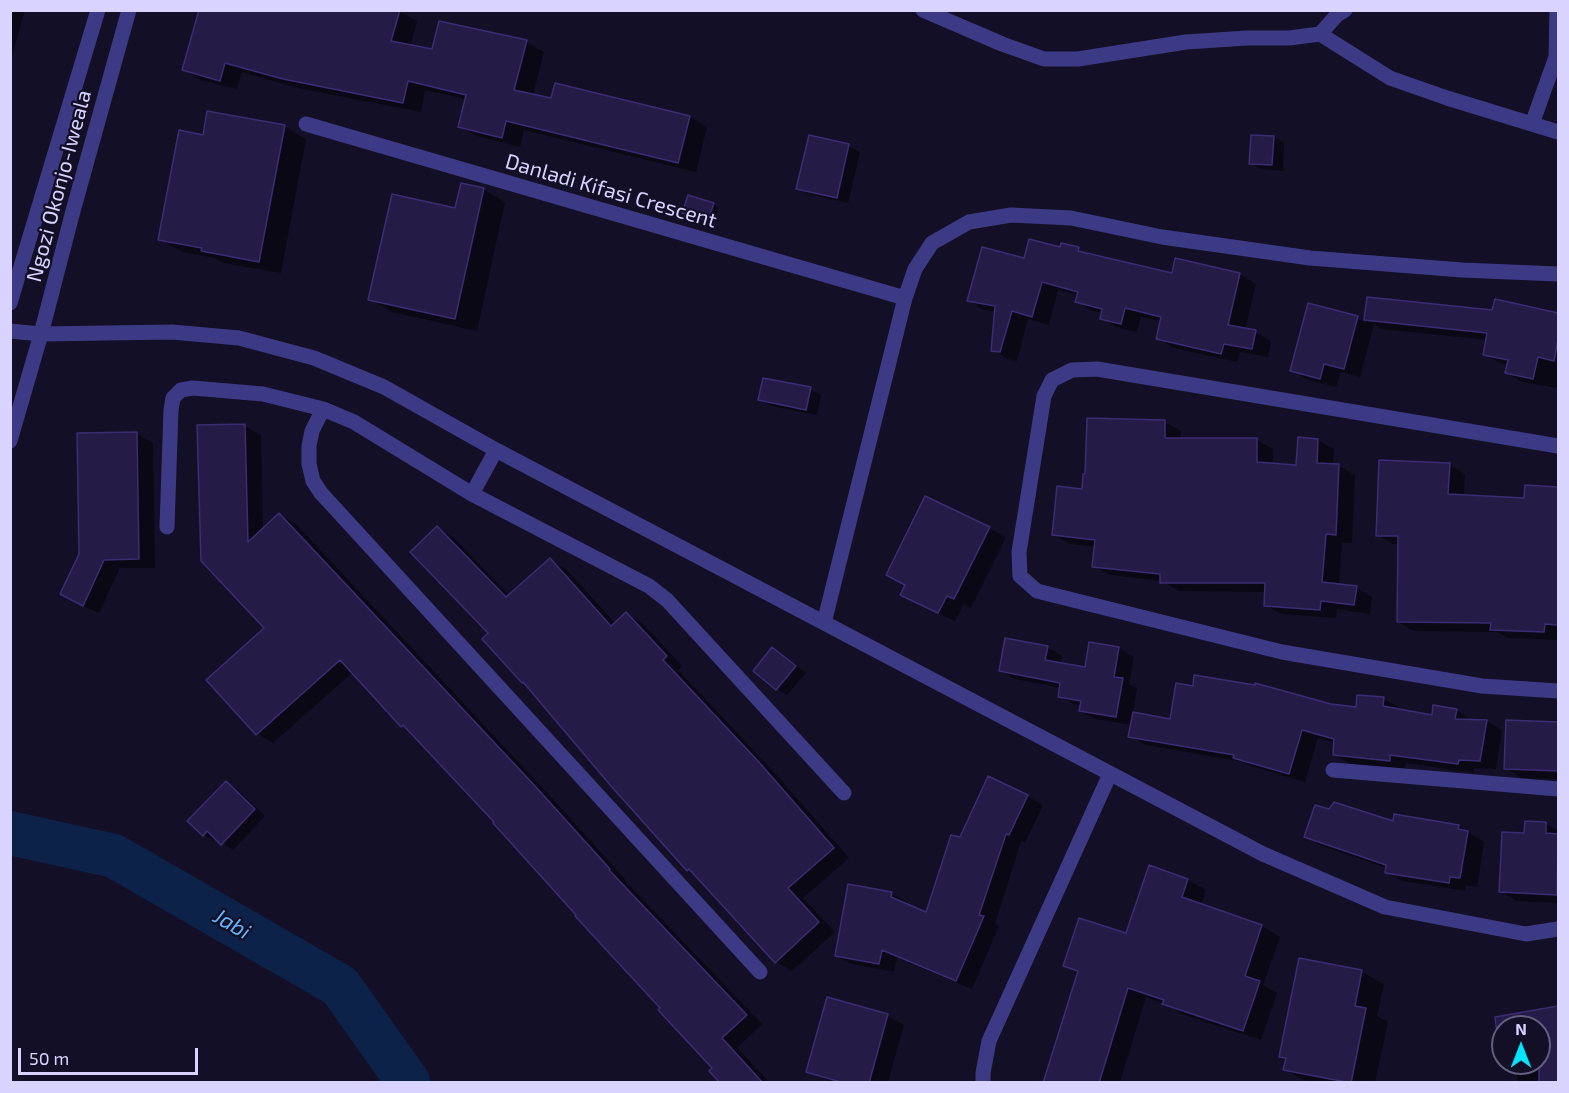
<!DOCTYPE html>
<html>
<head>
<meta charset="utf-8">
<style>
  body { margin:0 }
  #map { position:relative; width:1569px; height:1093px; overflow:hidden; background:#130f26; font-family:"Exo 2",sans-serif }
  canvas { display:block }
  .frame { position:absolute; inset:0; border:12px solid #d9d4ff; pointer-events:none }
  .north { position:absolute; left:1491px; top:1015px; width:60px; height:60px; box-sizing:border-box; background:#130f26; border:2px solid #625e7d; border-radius:50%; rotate:0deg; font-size:16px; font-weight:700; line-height:24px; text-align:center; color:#d9d4ff }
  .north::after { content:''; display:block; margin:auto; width:21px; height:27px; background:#00e5ff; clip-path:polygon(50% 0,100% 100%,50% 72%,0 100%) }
  .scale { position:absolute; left:18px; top:1048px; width:180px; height:27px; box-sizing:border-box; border:3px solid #d9d4ff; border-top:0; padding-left:8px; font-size:18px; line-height:21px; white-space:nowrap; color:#d9d4ff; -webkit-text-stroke:4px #130f26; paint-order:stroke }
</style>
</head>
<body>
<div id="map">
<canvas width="1569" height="1093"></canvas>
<div class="frame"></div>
<div class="north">N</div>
<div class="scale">50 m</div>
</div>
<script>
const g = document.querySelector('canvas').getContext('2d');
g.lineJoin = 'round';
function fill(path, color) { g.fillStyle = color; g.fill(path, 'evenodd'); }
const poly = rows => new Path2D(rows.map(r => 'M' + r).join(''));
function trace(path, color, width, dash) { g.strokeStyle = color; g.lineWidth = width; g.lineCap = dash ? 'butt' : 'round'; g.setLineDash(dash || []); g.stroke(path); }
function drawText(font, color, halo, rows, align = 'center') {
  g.font = font + ' "Exo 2",sans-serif'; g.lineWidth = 4.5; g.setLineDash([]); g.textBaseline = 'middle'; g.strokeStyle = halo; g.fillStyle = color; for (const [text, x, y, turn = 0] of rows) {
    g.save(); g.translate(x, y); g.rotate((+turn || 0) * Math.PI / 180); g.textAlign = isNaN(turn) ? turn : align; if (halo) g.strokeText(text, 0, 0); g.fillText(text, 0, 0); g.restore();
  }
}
const shadow = poly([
  [10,10,25,10,10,63],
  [397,10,417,21,410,47,433,51,526,42,544,52,533,95,553,100,690,117,707,127,696,172,524,130,520,147,477,136,460,126,466,99,425,90,421,112,302,89,242,72,237,89,201,80,184,70],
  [284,126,306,139,281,273,224,263,215,258,182,252,160,239,204,136],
  [810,137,849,146,860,152,848,203,808,194,797,188],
  [1274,137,1284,143,1283,171,1261,169,1251,163],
  [483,189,505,202,477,331,392,312,370,299,456,210],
  [713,204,718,207,714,223,684,212],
  [1061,249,1078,249,1089,255,1173,275,1240,274,1256,284,1245,330,1255,332,1271,341,1268,357,1240,352,1237,362,1174,348,1158,338,1162,321,1141,317,1137,332,1118,328,1102,318,1103,313,1093,311,1077,302,1079,295,1058,290,1049,325,1028,319,1017,361,1008,359,992,350,996,312,984,310,968,300,1025,260],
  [1368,299,1494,312,1496,301,1558,315,1558,388,1522,382,1507,373,1508,365,1500,363,1484,354,1488,340,1381,329,1374,324,1360,377,1341,372,1336,387,1308,380,1292,370,1357,318,1366,323],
  [810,389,821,395,817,415,771,406,760,399],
  [1165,422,1181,431,1181,439,1257,440,1273,449,1273,465,1298,466,1318,440,1334,449,1333,466,1339,466,1355,475,1352,543,1342,543,1339,585,1356,588,1372,597,1370,614,1337,609,1336,618,1281,614,1265,605,1266,592,1178,591,1162,581,1110,575,1094,566,1096,547,1070,544,1054,535,1083,490],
  [245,426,261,435,263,530,280,515,296,524,551,797,625,879,624,880,762,1024,737,1048,769,1082,722,1082,714,1068,496,822,409,730,402,725,353,672,273,743,257,734,209,680,267,628,202,561],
  [137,434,153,443,155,568,120,568,99,613,77,603],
  [1449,465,1465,474,1464,496,1525,500,1526,487,1558,488,1558,640,1508,638,1497,632,1414,631,1398,622,1399,544,1393,544,1377,535],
  [437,528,453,537,510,596,550,560,566,569,615,623,626,614,642,623,682,666,678,670,774,772,849,858,803,898,835,932,792,971,776,962,695,874,688,870,612,785,528,685,523,682,491,634],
  [989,528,1006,537,971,608,964,604,955,621,919,604],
  [1047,647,1062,656,1060,665,1086,669,1119,648,1134,657,1129,684,1137,688,1133,713,1171,720,1331,706,1357,709,1384,699,1400,708,1399,711,1433,716,1456,710,1472,721,1487,721,1502,730,1496,769,1474,768,1474,773,1406,763,1405,769,1350,764,1334,754,1335,743,1318,738,1305,782,1251,766,1244,762,1146,745,1130,736,1132,725,1095,719,1080,711,1081,706,1074,704,1059,696,1061,688,1015,679,1000,671],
  [773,649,806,673,787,695,777,689],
  [1507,722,1558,723,1558,779,1522,778,1506,768],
  [226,783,237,789,265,816,233,850,217,838,215,841,204,835],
  [1027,796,1043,805,1025,843,1021,841,995,924,999,926,972,989,897,958,894,972,852,964,836,956,850,885,892,894,907,902,907,905,927,914,960,839],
  [1395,823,1458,826,1484,842,1477,887,1466,885,1466,891,1403,881,1387,872,1387,868,1322,846,1306,837],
  [1546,824,1558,831,1558,903,1517,901,1501,891,1526,834],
  [1188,880,1206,890,1201,905,1262,926,1280,937,1263,985,1277,993,1261,1040,1182,1014,1165,1004,1146,997,1120,1082,1045,1082,1079,974,1064,965,1127,935],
  [1300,959,1362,972,1384,984,1377,1016,1388,1022,1375,1082,1308,1082,1285,1070,1287,1060,1280,1057],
  [1558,1007,1558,1082,1518,1082,1515,1063,1539,1063,1539,1027,1508,1027,1506,1016],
  [887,1016,904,1025,888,1082,831,1082,807,1071]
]);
const river = poly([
  [10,833,114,856,340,986,408,1082]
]);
const building = poly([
  [199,10,400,10,391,41,432,49,439,21,527,40,514,90,551,98,555,83,690,116,678,163,506,121,502,138,458,127,466,95,408,81,403,103,283,79,225,63,220,81,182,70,199,10],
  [207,111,285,125,259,262,201,251,202,248,158,240,179,130,203,135,207,111],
  [809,135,849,144,837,198,796,189,809,135],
  [1251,135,1274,136,1272,165,1249,164,1251,135],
  [461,183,484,188,455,319,368,300,392,194,455,208,461,183],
  [688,195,714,203,708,221,682,213,688,195],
  [1029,239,1060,247,1061,243,1079,247,1078,251,1172,273,1175,258,1240,273,1228,325,1256,330,1252,349,1224,344,1221,354,1156,339,1161,317,1125,308,1121,324,1100,319,1102,309,1075,302,1078,292,1042,282,1032,317,1012,311,1000,352,991,351,995,306,967,301,982,247,1024,258,1029,239],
  [1367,297,1492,310,1495,299,1558,313,1558,339,1554,361,1538,357,1533,379,1505,373,1508,360,1483,355,1487,333,1364,320,1367,297],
  [1308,303,1358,316,1344,369,1324,364,1320,379,1290,371,1308,303],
  [763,378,811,387,806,410,758,400,763,378],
  [1087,418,1165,420,1165,438,1257,438,1257,462,1296,465,1298,437,1318,439,1317,463,1339,464,1336,535,1326,534,1322,582,1357,586,1354,605,1321,601,1320,610,1264,606,1265,583,1160,583,1160,574,1092,567,1095,540,1052,535,1057,486,1082,489,1083,474,1085,474,1087,418],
  [245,424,248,542,279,513,535,786,610,869,609,870,747,1015,722,1038,763,1083,720,1083,709,1071,712,1068,658,1010,660,1008,575,916,576,915,493,823,494,822,403,725,401,727,340,660,256,735,206,680,264,628,201,561,197,425,245,424],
  [137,432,139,559,104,560,83,606,60,594,79,554,77,433,137,432],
  [1379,460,1450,463,1448,494,1524,498,1525,485,1558,487,1558,625,1545,624,1544,632,1490,630,1491,623,1397,622,1398,536,1376,536,1379,460],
  [925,496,990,527,954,599,947,596,938,613,900,595,905,585,886,575,925,496],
  [437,526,506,597,550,558,611,626,626,612,667,656,663,660,758,761,834,848,788,888,819,922,775,963,689,869,687,871,611,786,523,682,522,683,482,639,488,633,410,552,437,526],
  [1005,638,1048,646,1045,660,1085,667,1089,642,1119,647,1114,677,1123,678,1116,717,1079,711,1081,701,1058,697,1060,683,999,671,1005,638],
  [772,647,796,666,776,690,753,671,772,647],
  [1194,675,1255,685,1255,683,1331,704,1356,707,1357,695,1384,697,1383,706,1432,715,1433,705,1457,709,1455,719,1487,720,1480,761,1459,760,1458,764,1390,755,1390,761,1333,755,1334,739,1302,730,1289,774,1233,758,1234,755,1128,737,1133,712,1170,719,1176,683,1193,686,1194,675],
  [1506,720,1558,722,1558,771,1504,769,1506,720],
  [988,776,1028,795,1009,835,1006,834,979,915,984,916,956,981,882,950,879,964,835,956,848,884,892,892,891,897,926,912,951,835,960,837,988,776],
  [226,781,255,809,221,845,207,831,203,836,187,821,226,781],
  [1334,802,1393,821,1394,814,1459,825,1458,829,1468,831,1460,878,1450,877,1449,883,1385,873,1386,865,1304,837,1315,805,1329,809,1334,802],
  [1525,821,1546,822,1546,833,1558,834,1557,895,1499,892,1502,832,1524,833,1525,821],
  [1149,865,1188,879,1182,897,1262,925,1245,976,1260,981,1243,1031,1162,1004,1164,1000,1128,988,1099,1083,1043,1083,1078,971,1063,966,1079,918,1126,933,1149,865],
  [1299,958,1362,970,1355,1006,1366,1008,1351,1083,1283,1070,1286,1058,1279,1057,1299,958],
  [827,997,888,1014,869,1083,844,1083,806,1072,827,997],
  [1558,1006,1558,1083,1539,1083,1539,1027,1496,1027,1495,1017,1558,1006]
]);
const minor = poly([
  [923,10,1002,44,1044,59,1078,59,1186,42,1247,38,1289,38,1320,34,1337,15,1345,10],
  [1320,34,1390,78,1447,98,1558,132],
  [306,124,905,298],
  [1532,124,1556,57,1557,10],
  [10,331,41,334,172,332,239,338,314,358,384,387,496,450,1263,854,1385,907,1526,934,1558,929],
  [323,409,312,431,309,446,309,464,313,481,321,493,760,972],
  [1558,446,1097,369,1072,370,1052,380,1044,396,1019,552,1020,576,1037,591,1282,652,1482,686,1558,691],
  [472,494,496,450],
  [167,527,171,410,173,398,181,390,193,388,263,394,323,409,354,422,472,494,649,586,667,600,844,793],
  [824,623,905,298,915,269,932,243,969,222,1011,215,1071,218,1162,237,1310,258,1462,270,1558,274],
  [1333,770,1558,789],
  [983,1082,983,1073,989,1041,1110,774]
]);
const tertiary = poly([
  [10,303,98,10],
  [10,441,41,334,73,211,129,10]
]);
const streetNames = [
  ["Ngozi Okonjo-Iweala",59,186,-75],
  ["Danladi Kifasi Crescent",611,191,16]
];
const waterNames = [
  ["Jabi",232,924,30]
];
fill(shadow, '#0007');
trace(river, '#0c2248', 44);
fill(building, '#241b47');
trace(building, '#3b2d73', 1.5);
trace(minor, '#3d3a85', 15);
trace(tertiary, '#3d3a85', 15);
drawText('21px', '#d9d4ff', '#130f26', streetNames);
drawText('italic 22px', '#62b6ff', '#130f26', waterNames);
</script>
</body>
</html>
